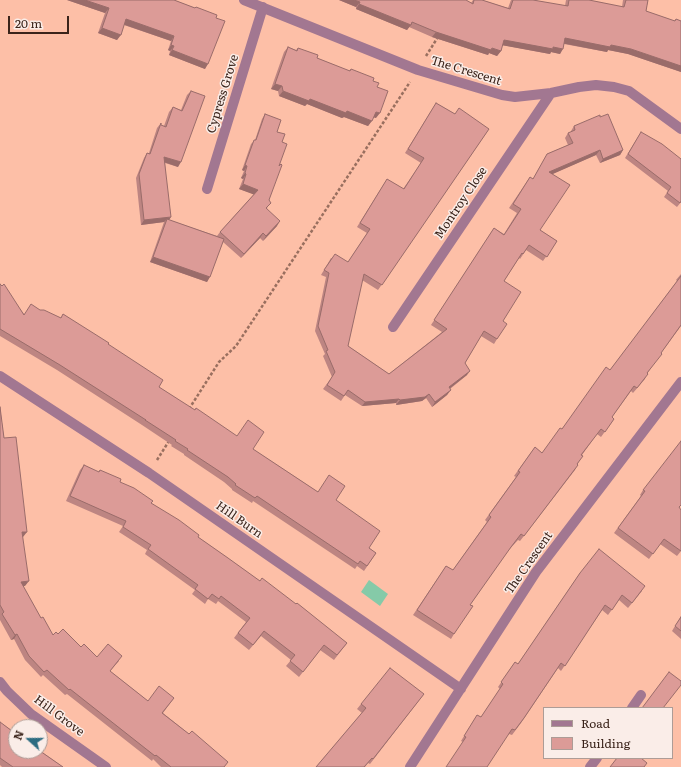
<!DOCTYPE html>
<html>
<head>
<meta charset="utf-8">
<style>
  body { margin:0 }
  #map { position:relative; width:681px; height:767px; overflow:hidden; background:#fdbfa7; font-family:Literata,serif }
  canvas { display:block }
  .legend { position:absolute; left:543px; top:707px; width:130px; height:52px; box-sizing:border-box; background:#faede8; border:1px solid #ad9c96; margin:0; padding:5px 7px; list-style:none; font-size:12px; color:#3a231a }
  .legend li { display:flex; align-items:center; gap:8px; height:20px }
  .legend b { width:20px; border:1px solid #ad9c96 }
  .north { position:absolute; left:8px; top:719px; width:40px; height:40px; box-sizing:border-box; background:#faede8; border:1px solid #ad9c96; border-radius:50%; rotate:291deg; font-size:11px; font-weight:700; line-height:16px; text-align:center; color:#3a231a }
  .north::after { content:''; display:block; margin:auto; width:14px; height:18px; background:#2c6c81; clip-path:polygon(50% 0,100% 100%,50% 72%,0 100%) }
  .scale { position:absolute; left:8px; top:16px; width:61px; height:18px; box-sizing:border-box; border:2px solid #3a231a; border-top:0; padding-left:5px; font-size:12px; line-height:14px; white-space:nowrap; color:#3a231a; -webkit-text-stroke:3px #faede8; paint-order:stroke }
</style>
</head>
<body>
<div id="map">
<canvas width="681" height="767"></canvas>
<ul class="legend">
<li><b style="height:5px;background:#a27791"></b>Road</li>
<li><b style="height:11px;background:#dc9b97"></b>Building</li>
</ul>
<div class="north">N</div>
<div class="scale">20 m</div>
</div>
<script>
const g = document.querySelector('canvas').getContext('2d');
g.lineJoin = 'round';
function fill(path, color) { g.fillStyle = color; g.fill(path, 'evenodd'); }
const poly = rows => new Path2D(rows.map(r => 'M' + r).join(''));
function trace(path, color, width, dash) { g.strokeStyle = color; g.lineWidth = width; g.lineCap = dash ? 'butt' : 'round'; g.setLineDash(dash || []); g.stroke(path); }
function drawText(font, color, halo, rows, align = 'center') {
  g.font = font + ' Literata,serif'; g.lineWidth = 3; g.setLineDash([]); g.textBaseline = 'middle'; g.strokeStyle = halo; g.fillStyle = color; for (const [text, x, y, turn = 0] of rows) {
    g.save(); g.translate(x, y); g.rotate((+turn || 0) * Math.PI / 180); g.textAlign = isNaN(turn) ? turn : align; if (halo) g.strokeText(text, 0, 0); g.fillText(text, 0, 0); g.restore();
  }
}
const water = poly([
  [369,580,388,594,380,606,361,592]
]);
const path = poly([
  [426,56,438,37],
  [189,409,219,362,236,346,410,82],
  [157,460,169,441]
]);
const minor = poly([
  [244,0,418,70,502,95,515,97,551,93,579,87,596,85,614,87,629,91,681,129],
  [207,189,263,7],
  [393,327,551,93],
  [0,376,149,473,461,689],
  [0,682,7,691,31,714,106,767],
  [632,708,641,695],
  [410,767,536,572,681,382],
  [590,767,597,758]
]);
const wall = poly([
  [67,0,174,0,195,8,196,7,216,18,205,69,169,55,170,51,168,50,171,41,124,25,117,40,98,33,105,13],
  [339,0,466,0,471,3,473,0,482,0,508,8,511,0,533,0,565,6,566,0,589,0,622,7,623,0,648,0,646,11,674,21,676,19,681,21,681,72,628,54,608,50,607,52,564,44,560,54,551,52,550,54,502,45,501,51,497,56,489,53,488,55,432,37,409,27,407,30,356,9,356,7],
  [288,47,296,50,298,48,317,58,349,71,351,69,373,81,377,87,376,118,374,117,368,126,344,117,342,118,307,104,305,106,279,96,278,91,271,89,284,52],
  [191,91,178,167,165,163,169,220,217,236,220,232,254,194,239,189,243,179,241,178,244,171,242,170,251,144,255,140,262,119,265,114,277,132,282,142,279,166,269,200,267,209,277,226,263,241,260,238,241,258,223,242,207,282,150,262,164,222,141,225,136,178,144,158,147,153,149,153,157,128,161,123,161,125,164,126,169,112,173,107,181,110,187,95],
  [436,103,455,114,489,129,378,290,362,280,348,346,389,374,442,332,431,325,494,228,504,234,517,213,509,208,530,177,533,179,547,154,568,145,565,138,568,133,571,132,571,131,574,126,600,117,623,150,620,155,600,163,596,155,552,174,540,230,557,241,543,261,526,250,520,259,519,258,504,281,503,321,497,339,494,344,481,336,465,363,467,375,450,389,447,395,432,407,426,398,422,401,396,405,396,403,362,406,345,395,341,401,323,389,332,377,323,356,325,354,315,331,326,277,321,275,331,258,348,262,367,233,357,227,387,179,403,189,421,163,405,153],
  [641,132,681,202,677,207,664,197,668,191,625,158],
  [681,274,681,326,661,353,647,374,645,379,633,393,631,391,612,417,614,419,601,437,597,434,582,455,575,470,520,541,518,540,507,552,470,605,454,634,451,639,413,615,446,566,453,570,487,522,485,520,516,477,514,476,535,447,542,453,610,370,630,344,677,281,676,280],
  [0,284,24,314,40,310,61,318,63,314,108,344,159,387,318,492,336,500,369,548,376,553,364,571,357,566,355,569,253,501,252,503,232,490,232,489,224,482,184,455,184,454,171,446,172,445,142,425,57,370,0,336],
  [0,407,4,438,23,537,22,537,25,586,23,586,41,618,53,635,58,634,97,657,119,661,110,671,148,701,174,698,163,713,189,734,228,762,224,767,161,767,153,759,152,761,67,694,65,695,43,675,41,677,25,660,14,639,11,640,0,620],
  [84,465,98,472,100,470,151,503,198,537,347,643,334,660,320,650,299,677,286,666,291,660,261,636,249,650,234,638,246,622,218,601,216,604,208,599,205,604,192,594,195,590,145,554,147,550,119,532,123,526,66,501,80,470],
  [643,490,679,508,681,551,677,556,660,544,649,559,614,533,641,496,640,495],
  [580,573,642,591,628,608,619,600,608,615,602,610,561,671,558,668,521,723,512,735,509,734,463,742,461,741,477,715,481,717,500,689,498,687,515,662,518,664],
  [681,616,681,639,672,631],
  [424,694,370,764,368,763,365,767,316,767,362,713,357,709,361,704],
  [0,722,63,767,2,767,0,765]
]);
const shadedWall = poly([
  [67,0,85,0,109,8,105,13],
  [339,0,354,0,360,2,356,7],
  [359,4,411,25,407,30,356,9],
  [126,19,174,36,171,41,122,24],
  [102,28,121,35,117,40,98,33],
  [436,32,501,51,497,56,489,53,488,55,432,37],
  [565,38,611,45,631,49,681,66,681,72,628,54,608,50,607,52,561,43],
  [504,40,553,47,563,49,560,54,551,52,550,54,501,45],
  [171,45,174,46,170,51,168,50],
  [172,50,208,64,205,69,169,55],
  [275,84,282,86,278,91,271,89],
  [283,91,310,99,347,111,372,121,368,126,344,117,342,118,307,104,305,106,279,96],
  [376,112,380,113,376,118,372,117],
  [600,150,596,155,546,177,549,172],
  [623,150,620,155,600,163,603,159],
  [164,157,181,162,178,167,161,161],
  [245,165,247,166,244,171,242,170],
  [245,173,246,174,243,179,241,178],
  [243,184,258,190,255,195,239,189],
  [171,217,168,222,167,219,164,222,141,225,144,220],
  [280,221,277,226,263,241,266,236],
  [263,233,260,238,241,258,244,254],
  [153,257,210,277,207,282,150,262],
  [470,371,467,375,445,392,449,387],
  [451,390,447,395,432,407,435,402],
  [429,394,426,398,422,401,396,405,400,400],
  [399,399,396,403,362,406,365,402],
  [22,532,27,532,23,537,18,537],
  [29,581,25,586,18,587,21,582],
  [17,634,14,639,11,640,15,635]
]);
const building = poly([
  [85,0,174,0,195,8,196,7,217,15,216,18,225,21,208,64,172,50,174,46,171,45,174,36,126,19,121,35,102,28,109,8,85,0],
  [354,0,466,0,473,4,474,0,482,0,510,9,513,0,533,0,568,6,569,0,589,0,624,7,626,0,648,0,646,11,675,21,676,19,681,21,681,66,631,49,611,45,610,47,565,38,563,49,553,47,553,49,504,40,501,51,492,48,491,50,436,32,412,22,411,25,359,4,360,2,354,0],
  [288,47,297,51,298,48,318,55,317,58,350,71,351,69,374,78,373,81,379,83,377,87,388,91,380,113,376,112,372,121,347,111,346,113,310,99,309,101,283,91,282,86,275,84,288,47],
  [191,91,205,96,181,162,164,157,171,217,144,220,139,174,147,153,150,154,161,123,161,125,166,127,173,107,182,111,191,91],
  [436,103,455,114,459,108,489,129,382,285,364,274,348,346,389,374,447,329,434,320,494,228,504,235,521,209,513,204,530,177,533,179,547,154,573,143,568,133,575,130,574,126,600,115,600,117,608,114,623,150,603,159,600,150,549,172,570,185,540,230,557,241,547,257,529,245,523,254,522,253,504,281,521,292,503,321,507,324,497,339,484,331,465,363,470,371,449,387,451,390,435,402,429,394,425,397,400,400,399,399,365,402,348,390,344,396,327,385,335,372,326,351,328,350,318,326,329,273,324,270,335,254,348,262,370,229,360,223,387,179,404,189,424,158,408,149,436,103],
  [265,114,281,120,277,132,285,134,282,142,287,144,279,166,281,164,282,165,269,200,271,203,266,208,280,221,266,236,263,233,244,254,220,232,258,190,243,184,246,174,245,173,247,166,245,165,254,140,256,140,265,114],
  [641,132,662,144,681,159,681,201,680,203,667,193,671,187,628,154,641,132],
  [167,219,224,239,210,277,153,257,167,219],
  [681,276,681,325,661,353,662,354,647,373,648,374,637,388,634,386,612,417,614,419,605,432,601,429,581,455,583,456,577,464,578,465,524,536,521,534,511,547,470,605,473,606,454,634,417,610,446,566,453,570,491,517,489,515,520,472,518,471,535,447,542,453,560,428,562,429,606,367,610,370,681,276],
  [0,284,2,286,4,284,24,315,31,304,40,310,44,310,61,318,63,314,109,343,108,344,163,380,159,387,195,410,196,408,237,436,248,420,264,432,253,449,318,492,329,475,345,486,336,500,380,531,369,548,376,553,367,566,360,561,358,564,257,496,255,498,235,485,236,484,228,477,187,450,188,449,175,441,176,440,145,420,146,420,60,365,0,329,0,284],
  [0,407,4,438,16,437,27,532,22,532,29,581,21,582,41,618,43,617,53,635,56,632,58,634,63,629,81,647,84,644,97,657,108,644,122,656,110,671,148,701,159,686,174,698,162,713,189,734,192,731,228,762,224,767,171,767,156,755,155,756,70,689,69,690,47,670,44,672,29,656,17,634,15,635,2,614,4,612,0,605,0,407],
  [681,441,681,505,679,507,681,510,681,551,664,539,653,554,618,528,645,491,643,490,681,441],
  [84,465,99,472,100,470,121,479,120,482,134,488,153,501,151,503,179,520,199,535,198,537,228,558,260,581,262,578,296,604,297,603,347,643,337,655,324,645,303,672,290,661,295,655,264,631,253,645,238,633,250,618,221,596,219,599,212,594,208,599,195,589,198,585,148,549,151,545,123,527,126,521,70,496,84,465],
  [599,549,645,586,632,603,622,595,612,610,605,605,565,666,561,663,524,718,515,730,512,729,487,767,446,767,466,737,464,736,477,715,481,717,503,684,501,682,515,662,518,664,580,573,599,549],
  [681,617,681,631,675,626,681,617],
  [390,668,424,694,373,759,372,758,364,767,316,767,366,708,361,704,390,668],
  [669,672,681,681,681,685,663,708,642,708,669,672],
  [0,722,16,734,16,751,40,751,63,767,13,767,0,758,0,722],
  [617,758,641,758,647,763,644,767,610,767,617,758]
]);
const streetNames = [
  ["The Crescent",466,71,17],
  ["Cypress Grove",223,94,-73],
  ["Montroy Close",461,203,-56],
  ["Hill Burn",239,520,35],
  ["The Crescent",529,563,-55],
  ["Hill Grove",59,716,37]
];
fill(water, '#85caa8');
trace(path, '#996f5f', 2.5, [3, 2]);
trace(minor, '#a27791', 10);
fill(wall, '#bd8582');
fill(shadedWall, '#9a6c6a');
fill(building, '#dc9b97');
trace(building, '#9a6c6a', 1);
drawText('12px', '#3a231a', '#faede8', streetNames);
</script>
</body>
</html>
